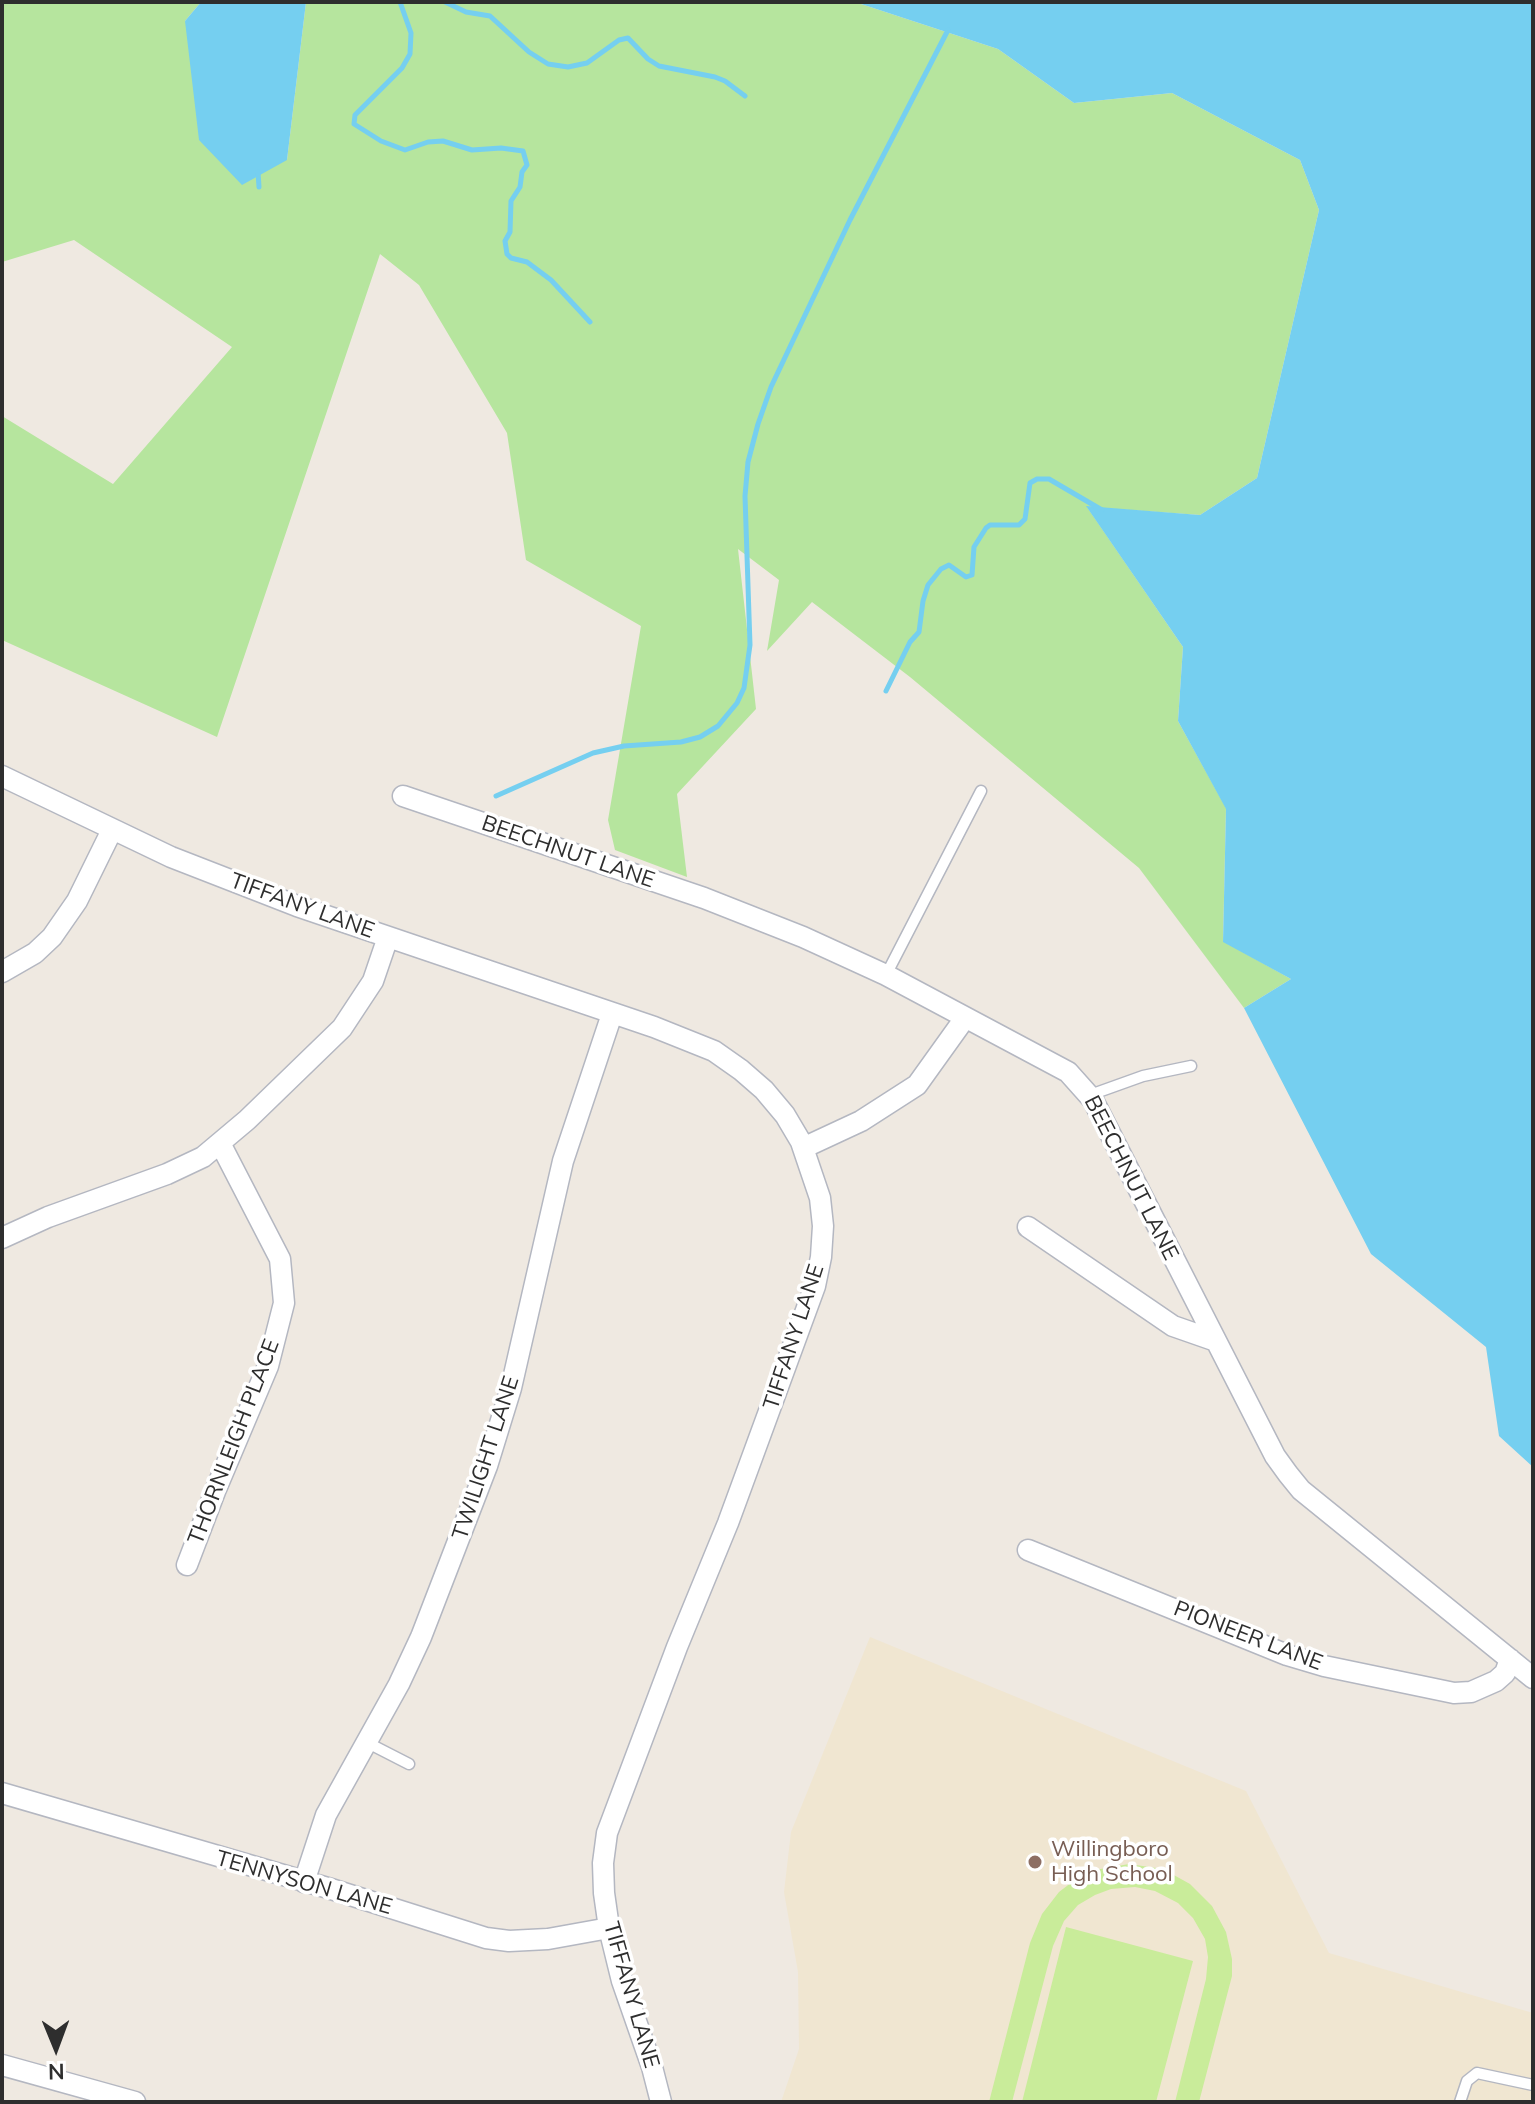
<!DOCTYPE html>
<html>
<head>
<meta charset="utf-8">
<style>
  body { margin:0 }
  #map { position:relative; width:1535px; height:2104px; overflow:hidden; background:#efe9e1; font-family:Mulish,sans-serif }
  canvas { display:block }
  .frame { position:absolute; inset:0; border:4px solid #2e2e2e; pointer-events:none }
  .north { position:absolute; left:16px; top:2008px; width:80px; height:80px; -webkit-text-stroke:6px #fff; paint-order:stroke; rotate:179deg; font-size:22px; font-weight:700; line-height:32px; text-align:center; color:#2e2e2e }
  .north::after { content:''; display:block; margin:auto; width:28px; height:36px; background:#2e2e2e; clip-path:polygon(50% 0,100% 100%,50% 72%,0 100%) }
</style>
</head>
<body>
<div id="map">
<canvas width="1535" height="2104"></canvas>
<div class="frame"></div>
<div class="north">N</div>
</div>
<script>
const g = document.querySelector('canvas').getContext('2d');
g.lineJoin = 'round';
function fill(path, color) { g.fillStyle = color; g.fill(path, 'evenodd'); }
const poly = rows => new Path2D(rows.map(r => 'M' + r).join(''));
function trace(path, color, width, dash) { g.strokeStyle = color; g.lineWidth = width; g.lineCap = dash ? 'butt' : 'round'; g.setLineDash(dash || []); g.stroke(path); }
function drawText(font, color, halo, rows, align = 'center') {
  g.font = font + ' Mulish,sans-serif'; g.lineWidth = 7; g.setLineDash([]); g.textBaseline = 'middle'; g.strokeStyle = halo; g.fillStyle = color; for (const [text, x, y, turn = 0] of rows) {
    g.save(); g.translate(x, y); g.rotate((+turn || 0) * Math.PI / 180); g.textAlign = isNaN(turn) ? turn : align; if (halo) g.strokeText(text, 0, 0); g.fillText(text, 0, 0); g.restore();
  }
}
const education = poly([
  [870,1637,1246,1791,1329,1953,1533,2013,1533,2102,781,2102,799,2049,798,1972,784,1892,791,1832]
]);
const green = poly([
  [2,2,201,2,185,21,287,160,306,2,855,2,998,49,1074,103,1172,93,1300,160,1319,210,1257,478,1200,515,1087,507,1183,647,1178,721,1226,808,1223,941,1291,979,1244,1008,1139,868,910,677,812,602,767,651,779,580,738,549,756,709,677,794,687,877,615,850,608,820,641,626,526,560,507,433,419,285,380,254,217,737,2,640,2,416,113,484,232,347,74,240,2,262]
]);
const pitch = poly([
  [1129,1864,1163,1869,1190,1884,1212,1906,1226,1932,1232,1959,1232,1976,1199,2102,1175,2102,1206,1979,1208,1957,1205,1939,1193,1918,1178,1903,1155,1891,1135,1887,1111,1889,1095,1895,1078,1905,1064,1921,1053,1946,1012,2102,989,2102,1030,1943,1042,1914,1059,1892,1076,1879,1095,1870],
  [1066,1927,1193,1961,1156,2102,1022,2102]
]);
const water = poly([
  [201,2,306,2,287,160,242,185,199,140,185,21],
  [855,2,1533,2,1533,1467,1499,1436,1486,1347,1371,1254,1244,1008,1291,979,1223,942,1226,809,1178,721,1183,647,1086,506,1200,515,1257,478,1319,210,1300,160,1172,93,1074,103,998,49]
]);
const stream = poly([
  [400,2,411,33,410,54,402,68,355,115,354,124,381,141,405,150,428,142,443,141,472,150,501,148,523,151,527,165,522,172,520,187,511,201,510,232,505,241,507,254,511,258,527,262,551,280,590,322],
  [445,2,466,12,490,16,529,52,548,64,568,67,587,63,619,40,628,38,648,59,659,66,715,77,725,81,745,96],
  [258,172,259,187],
  [886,691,910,642,919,632,923,601,928,585,941,569,949,565,966,577,972,575,974,547,986,528,990,525,1019,525,1025,519,1030,483,1037,479,1049,479,1102,510],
  [496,796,593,753,624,746,681,742,700,737,718,726,737,703,744,688,750,645,745,496,748,462,758,424,771,387,850,220,948,30]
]);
const lane = poly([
  [886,975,981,791],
  [1090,1095,1143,1076,1191,1066],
  [366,1742,409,1764],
  [1460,2102,1467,2081,1477,2073,1533,2085]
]);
const street = poly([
  [2,776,171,857,297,906,654,1027,714,1051,741,1070,764,1090,785,1115,801,1142,820,1198,823,1226,821,1257,815,1286,728,1523,677,1647,607,1833,603,1863,604,1893,609,1928,622,1981,652,2067,661,2102],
  [403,796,704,898,803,937,886,975,1068,1072,1093,1100,1275,1456,1288,1474,1301,1490,1533,1678],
  [2,972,35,953,52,937,77,901,112,830],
  [803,1148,861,1121,917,1085,965,1018],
  [1028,1227,1173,1326,1216,1341],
  [2,1238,48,1217,167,1174,203,1157,247,1120,342,1028,373,981,388,937],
  [1028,1550,1287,1655,1324,1666,1454,1693,1471,1692,1496,1681,1505,1673,1510,1659],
  [187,1565,216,1489,268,1366,284,1303,280,1259,220,1143],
  [2,1793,328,1888,486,1938,509,1941,548,1939,609,1928],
  [304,1882,326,1815,399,1684,421,1637,487,1466,511,1388,563,1161,612,1014],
  [2,2065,135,2102]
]);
const markers = [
  [1035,1862,8,"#8d6e63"]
];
const streetNames = [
  ["BEECHNUT LANE",568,852,19],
  ["TIFFANY LANE",302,906,20],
  ["BEECHNUT LANE",1131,1178,63],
  ["TIFFANY LANE",794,1337,-72],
  ["THORNLEIGH PLACE",234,1442,-69],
  ["TWILIGHT LANE",486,1458,-72],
  ["PIONEER LANE",1248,1636,21],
  ["TENNYSON LANE",304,1883,16],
  ["TIFFANY LANE",631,1995,74]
];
const educationNames = [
  ["Willingboro",1051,1849],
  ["High School",1051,1874]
];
fill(education, '#f0e6d1');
fill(green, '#b6e59e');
fill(pitch, '#c9ec9a');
fill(water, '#75cff0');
trace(stream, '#75cff0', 5);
trace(lane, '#b4b7c1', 13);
trace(street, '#b4b7c1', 23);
trace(lane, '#fff', 10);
trace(street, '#fff', 20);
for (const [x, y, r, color] of markers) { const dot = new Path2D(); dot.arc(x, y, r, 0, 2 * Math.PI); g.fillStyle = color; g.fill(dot); trace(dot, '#fff', 3); }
drawText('22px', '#2e2e2e', '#fff', streetNames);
drawText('22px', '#785e54', '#fff', educationNames, 'left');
</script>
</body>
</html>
